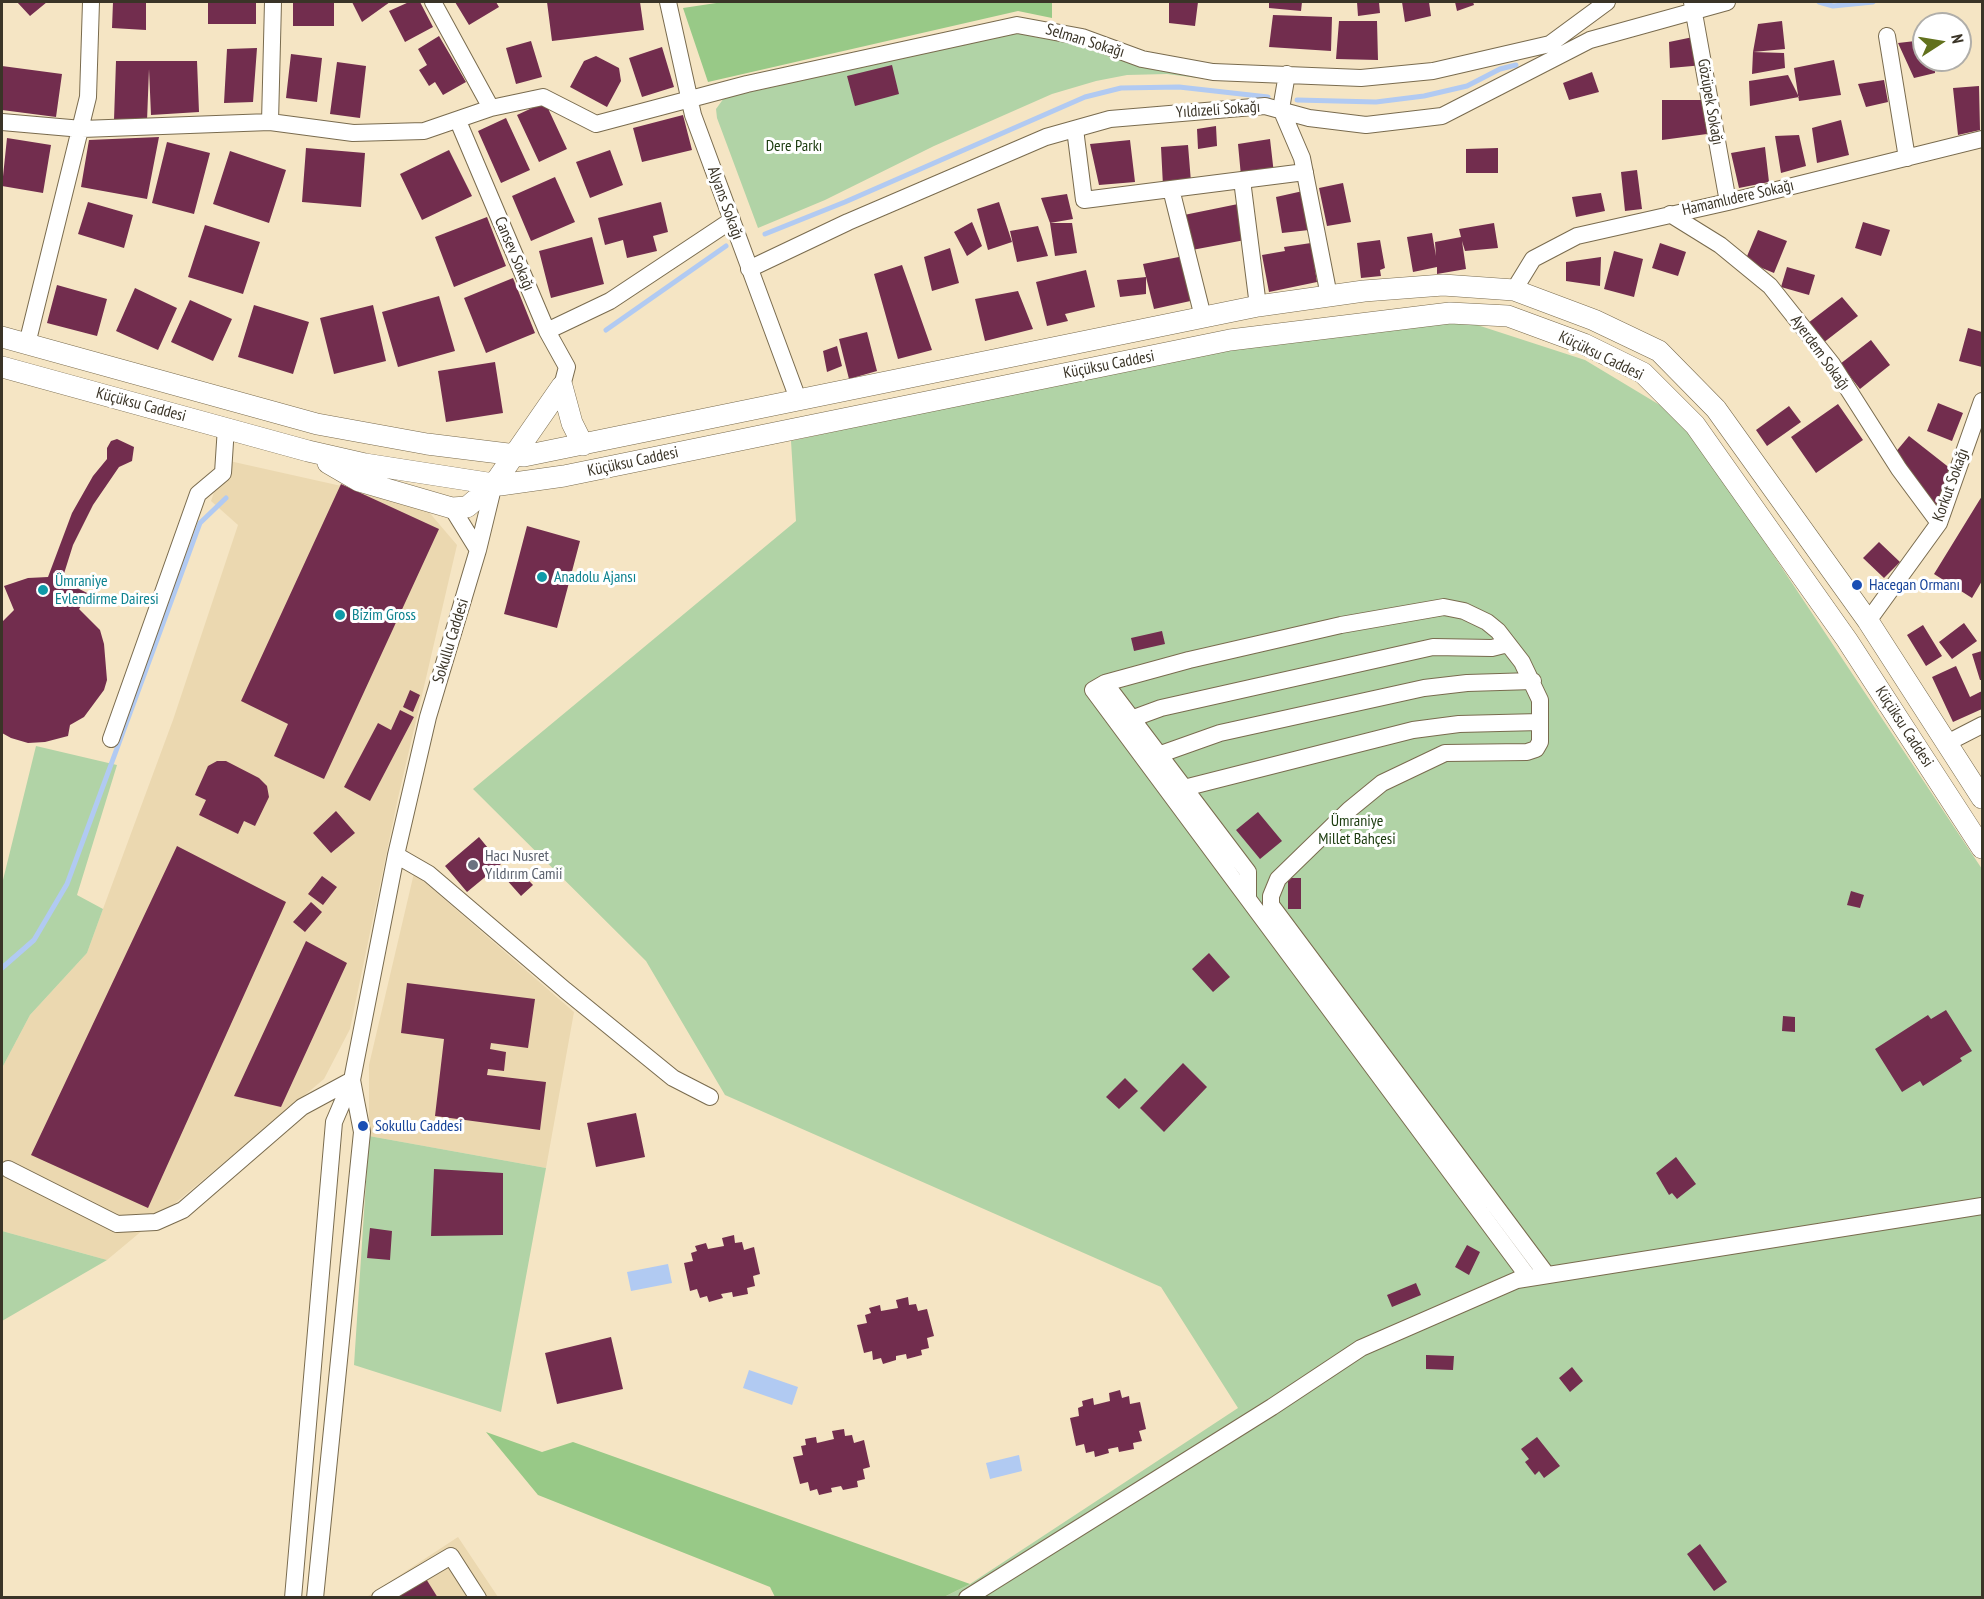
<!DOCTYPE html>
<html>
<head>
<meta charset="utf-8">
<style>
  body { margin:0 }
  #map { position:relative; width:1984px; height:1599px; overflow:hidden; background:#f5e5c4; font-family:"PT Sans Narrow",sans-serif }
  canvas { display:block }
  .frame { position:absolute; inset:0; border:3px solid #3a3427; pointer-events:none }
  .north { position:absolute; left:1912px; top:12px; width:60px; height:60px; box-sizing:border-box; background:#fff; border:2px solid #b0aea9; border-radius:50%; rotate:78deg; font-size:16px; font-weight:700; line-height:24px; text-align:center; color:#3a3427 }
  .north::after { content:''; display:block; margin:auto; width:21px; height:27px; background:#62711d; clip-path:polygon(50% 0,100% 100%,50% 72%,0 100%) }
</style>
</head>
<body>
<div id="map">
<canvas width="1984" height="1599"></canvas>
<div class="frame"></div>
<div class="north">N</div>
</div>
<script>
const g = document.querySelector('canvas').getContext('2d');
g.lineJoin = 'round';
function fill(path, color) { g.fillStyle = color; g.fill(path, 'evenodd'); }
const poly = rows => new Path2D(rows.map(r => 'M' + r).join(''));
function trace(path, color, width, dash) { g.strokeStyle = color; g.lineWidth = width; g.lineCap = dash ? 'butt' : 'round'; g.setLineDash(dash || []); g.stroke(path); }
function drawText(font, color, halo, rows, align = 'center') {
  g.font = font + ' "PT Sans Narrow",sans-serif'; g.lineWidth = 6; g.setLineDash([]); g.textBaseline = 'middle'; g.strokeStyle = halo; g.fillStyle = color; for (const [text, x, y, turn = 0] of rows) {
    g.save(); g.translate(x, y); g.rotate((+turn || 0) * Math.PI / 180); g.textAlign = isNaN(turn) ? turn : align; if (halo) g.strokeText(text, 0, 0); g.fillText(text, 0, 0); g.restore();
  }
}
const built = poly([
  [225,460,422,504,457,545,398,798,350,1029,324,1079,107,1260,2,1231,2,1068,30,1015,87,953,103,909,173,720,238,525,211,501],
  [414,873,574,1012,546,1168,369,1136,369,1065],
  [458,1537,498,1597,365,1598]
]);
const green = poly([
  [1018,32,1061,39,1126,61,1198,74,1198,78,1167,74,1127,75,1096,81,1052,94,934,146,825,200,758,228,717,118,716,109,724,98],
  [1468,322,1585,360,1683,419,1982,869,1982,1597,944,1597,970,1584,1238,1408,1161,1287,725,1095,646,961,473,789,796,521,791,441,1221,347,1353,327],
  [36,746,117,765,77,895,103,909,87,953,30,1015,2,1068,2,884],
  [369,1136,546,1168,501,1412,354,1365],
  [2,1231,107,1260,2,1321]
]);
const forest = poly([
  [723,2,1052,2,1052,18,1018,11,708,82,683,8],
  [486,1432,542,1452,573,1442,970,1584,944,1597,775,1597,770,1587,538,1495]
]);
const water = poly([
  [668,1264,672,1283,631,1291,627,1272],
  [749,1370,798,1387,792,1405,743,1388],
  [1019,1455,1022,1471,990,1479,986,1463]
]);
const stream = poly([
  [1819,2,1833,6,1873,2],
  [1297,100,1376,102,1424,96,1467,86,1500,69,1516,65],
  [765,234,845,202,1085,97,1121,88,1179,87,1268,97],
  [606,330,726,246],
  [2,968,34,940,67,884,200,523,226,498]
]);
const building = poly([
  [17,2,47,2,30,16],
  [113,2,146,2,146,30,112,28],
  [208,2,256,2,256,24,208,24],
  [293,2,334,2,334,26,293,26],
  [352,2,390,2,362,22],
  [409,2,420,2,433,27,405,42,389,11],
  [455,2,496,2,499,7,469,25],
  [547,2,640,2,644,30,552,41],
  [1169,2,1198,2,1195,26,1169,23],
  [1269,2,1302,2,1301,11,1269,8],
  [1357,2,1379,2,1380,13,1358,16],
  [1402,2,1429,2,1431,16,1405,22],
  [1455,2,1473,2,1474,5,1457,11],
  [1273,15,1332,17,1331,51,1269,47],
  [1339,21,1377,21,1378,60,1336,59],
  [1782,21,1785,49,1753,52,1784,53,1785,68,1752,74,1753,52,1758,24],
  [439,36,466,82,443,95,435,82,429,86,419,70,427,65,418,49],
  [1698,36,1704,65,1670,68,1669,42],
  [1924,40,1924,60,1935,60,1935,73,1914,78,1898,43],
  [531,41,542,77,516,84,506,48],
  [662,47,674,87,642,97,629,58],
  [257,48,253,102,224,103,227,49],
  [291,54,322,58,317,102,286,98],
  [596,56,619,68,621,81,607,107,570,87,584,61],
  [1834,60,1841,95,1799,101,1794,68],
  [116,61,197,61,199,112,151,115,149,69,147,121,114,120],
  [337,62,366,66,360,118,330,114],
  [892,65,899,94,855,106,847,76],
  [2,66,62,74,56,117,2,110],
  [1592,72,1599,92,1569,100,1563,83],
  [1788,75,1799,97,1750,106,1749,81],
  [1884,80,1888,102,1866,107,1858,84],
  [1979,86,1980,130,1958,135,1953,88],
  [1662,100,1705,100,1707,134,1662,140],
  [545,102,567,149,539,162,517,115],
  [683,115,692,150,642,162,633,128],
  [506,118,530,170,501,183,478,131],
  [1841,120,1849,155,1817,163,1812,128],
  [1216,126,1217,146,1198,149,1197,129],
  [1799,135,1806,166,1781,173,1775,136],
  [159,137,147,199,81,187,89,140],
  [7,138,51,145,43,193,2,186],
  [1270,139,1274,174,1241,176,1238,144],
  [1130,140,1135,182,1099,185,1090,144],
  [167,142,210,153,194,214,152,203],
  [1188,145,1191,182,1163,186,1161,147],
  [1765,147,1769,182,1739,188,1731,153],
  [306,148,365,153,361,207,302,202],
  [1498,148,1498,173,1466,173,1466,149],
  [449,150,472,196,422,220,400,174],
  [610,150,623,185,590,198,576,162],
  [230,151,286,170,269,223,213,204],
  [1637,170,1642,209,1625,211,1621,172],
  [555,177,575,222,531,241,512,196],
  [1343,183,1351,222,1327,226,1319,188],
  [1303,191,1309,230,1282,233,1276,197],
  [1601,193,1605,211,1576,217,1572,197],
  [1067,194,1073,219,1050,223,1041,198],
  [88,202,133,215,124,248,78,234],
  [661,202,668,232,653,236,657,251,627,258,623,240,605,245,598,218],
  [999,202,1012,242,988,250,977,209],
  [1238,204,1245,240,1192,250,1184,215],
  [487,217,506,266,454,287,435,237],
  [972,222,982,246,967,256,954,232],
  [1863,222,1890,230,1881,256,1855,248],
  [1050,223,1072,223,1077,253,1055,256],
  [1494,223,1498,248,1465,251,1462,241,1466,269,1437,274,1437,267,1413,272,1407,237,1432,233,1436,256,1435,242,1461,237,1459,229],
  [205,225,260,242,243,294,188,277],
  [1038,226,1048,256,1017,262,1010,231],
  [1758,230,1787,241,1774,273,1745,261],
  [592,237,604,284,551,298,539,251],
  [1380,240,1385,268,1380,270,1381,276,1361,278,1357,243],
  [1311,243,1317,282,1269,292,1262,255,1285,251,1284,247],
  [1660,243,1686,252,1678,276,1652,268],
  [950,248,959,283,932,291,924,257],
  [1614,251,1643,259,1634,297,1604,289],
  [1184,256,1195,300,1154,309,1146,277,1146,294,1120,297,1117,280,1146,277,1143,264],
  [1601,257,1600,286,1566,281,1566,262],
  [902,265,932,350,898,359,874,274],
  [1787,267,1815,275,1809,295,1781,287],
  [1086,270,1095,307,1065,314,1068,321,1047,326,1036,282],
  [513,278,535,333,486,353,464,298],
  [57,285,107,299,97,336,47,323],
  [135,288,177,308,158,350,116,331],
  [1018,291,1033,329,985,341,975,299],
  [439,296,455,351,398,367,382,312],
  [1842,297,1858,316,1823,343,1808,323],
  [190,300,232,319,213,361,171,342],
  [254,305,309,322,293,374,238,357],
  [373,305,386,361,334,374,320,318],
  [1968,328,1982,332,1982,367,1959,361],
  [867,332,877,371,849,379,839,339],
  [1871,340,1890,365,1860,389,1840,364],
  [837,346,842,366,827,372,823,351],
  [495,362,503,413,446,422,438,371],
  [1938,403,1963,413,1952,441,1927,431],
  [1838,404,1863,440,1816,473,1791,437],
  [1789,406,1801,422,1767,446,1756,430],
  [1909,436,1951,469,1936,507,1894,454],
  [117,439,134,447,132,461,119,467,93,505,73,545,62,580,89,594,79,609,100,630,104,644,107,680,104,690,84,717,70,725,68,736,45,742,28,743,11,738,2,733,2,622,14,610,4,586,28,578,48,577,72,513,93,476,107,459,107,448,111,441],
  [341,484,439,529,324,779,274,756,288,724,241,701],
  [1982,496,1982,581,1972,598,1934,574],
  [527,526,580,541,557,628,504,614],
  [1879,542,1900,562,1884,578,1863,558],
  [1964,623,1977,641,1952,659,1939,642],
  [1923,625,1942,656,1926,666,1907,635],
  [1162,631,1165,644,1134,651,1131,638],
  [1982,651,1982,680,1980,680,1972,654],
  [1956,666,1970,697,1982,691,1982,709,1953,722,1932,677],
  [410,690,420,695,413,712,403,707],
  [400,710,414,717,370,801,344,787,378,723,391,730],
  [217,761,226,761,259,778,267,786,269,797,255,826,244,821,238,834,199,815,206,800,195,795,208,766],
  [336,811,355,833,331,853,313,833],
  [1258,812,1282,841,1260,859,1236,830],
  [479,837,501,864,467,892,445,866],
  [177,846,286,902,148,1208,31,1155],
  [517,868,533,885,521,896,505,878],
  [322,876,337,887,323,905,308,894],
  [1288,878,1301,878,1301,909,1288,909],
  [1851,891,1864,895,1860,908,1847,905],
  [311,902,322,912,305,932,293,922],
  [306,941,347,963,281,1107,234,1096],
  [1209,953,1230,977,1213,992,1192,969],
  [407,983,535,999,528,1048,491,1043,490,1049,506,1052,504,1071,488,1069,487,1075,546,1082,540,1130,435,1116,444,1039,401,1033],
  [1946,1010,1972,1051,1960,1058,1962,1061,1923,1086,1920,1081,1902,1092,1875,1049,1928,1015,1931,1019],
  [1783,1016,1795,1017,1795,1032,1782,1031],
  [1183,1063,1207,1087,1164,1132,1140,1108],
  [1125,1078,1138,1091,1119,1109,1106,1097],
  [636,1113,645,1157,596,1167,587,1123],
  [1676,1157,1696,1184,1677,1199,1672,1193,1669,1195,1656,1173],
  [434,1169,503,1173,503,1235,431,1236],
  [370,1228,392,1231,390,1260,367,1258],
  [734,1235,735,1243,742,1242,744,1250,754,1247,760,1274,753,1276,755,1286,747,1288,748,1294,733,1297,732,1292,721,1294,723,1298,709,1302,707,1296,700,1298,697,1289,690,1291,684,1263,693,1261,691,1253,697,1251,695,1246,706,1243,708,1249,724,1246,722,1238],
  [1467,1245,1480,1252,1469,1275,1455,1267],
  [1416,1283,1421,1295,1392,1307,1387,1295],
  [908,1297,909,1305,916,1304,918,1311,927,1309,934,1336,927,1338,929,1348,921,1350,922,1355,907,1359,906,1354,896,1356,896,1360,883,1364,881,1358,873,1360,872,1351,864,1353,857,1325,867,1323,865,1315,871,1313,869,1308,880,1305,881,1311,898,1308,896,1300],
  [611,1337,623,1389,557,1404,545,1353],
  [1426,1355,1454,1356,1453,1370,1426,1369],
  [1572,1367,1583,1381,1570,1392,1559,1378],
  [1120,1390,1122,1398,1129,1396,1130,1404,1140,1402,1146,1429,1139,1431,1142,1441,1133,1443,1134,1449,1119,1452,1118,1447,1108,1449,1109,1453,1095,1457,1094,1451,1086,1453,1084,1444,1076,1446,1070,1418,1079,1416,1078,1408,1083,1406,1082,1401,1093,1398,1094,1405,1110,1401,1109,1393],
  [844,1429,845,1436,852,1435,854,1443,864,1440,870,1467,863,1469,865,1479,857,1481,858,1487,843,1490,841,1486,831,1488,832,1492,819,1495,817,1489,810,1491,808,1482,800,1484,793,1457,803,1455,801,1446,806,1445,805,1439,816,1437,817,1443,834,1439,832,1431],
  [1537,1437,1560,1466,1544,1478,1539,1471,1535,1475,1525,1462,1529,1459,1521,1449],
  [1700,1544,1727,1582,1714,1591,1687,1554],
  [423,1574,438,1598,385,1598]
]);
const minor = poly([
  [668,2,693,115,798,399],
  [1692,2,1728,202],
  [1887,36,1907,158],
  [1287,74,1281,109,1302,158,1329,296],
  [491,108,543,97,596,124,747,84,1017,25,1082,37,1142,59,1213,72,1361,78,1433,71,1550,44,1607,2],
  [458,121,547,331,567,367,562,386],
  [2,122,82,129,270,122,353,133,424,131,491,108,433,2],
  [270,122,273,2],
  [1075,129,1084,200,1305,172],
  [1242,180,1258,306],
  [1171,189,1203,317],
  [1670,214,1720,245,1770,286,1832,364,1899,469,1939,523],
  [749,269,848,222,1046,137,1110,119,1265,106,1309,118,1366,125,1442,116,1590,40,1727,2],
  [1514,290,1533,259,1577,236,1728,202,1982,139],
  [547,331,610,301,732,220],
  [27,344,88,97,91,2],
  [452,508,478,550],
  [1868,621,1939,523,1982,401],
  [1105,683,1189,660,1341,625,1444,607,1464,611,1487,622,1498,631,1522,662,1540,700,1540,742,1536,749,1527,752,1445,753,1382,783,1349,810,1278,879,1271,896,1271,905,1547,1275],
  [1131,719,1161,708,1433,647,1492,648,1508,644],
  [111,739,198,494,223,473,226,427],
  [1947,743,1982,725],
  [1158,755,1220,733,1424,688,1467,683,1533,681],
  [1184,788,1413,730,1459,724,1540,722],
  [396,855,429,874,565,990,673,1078,710,1097],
  [1248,899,1248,872,1105,683,1093,690,1248,899,1529,1278],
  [8,1169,117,1224,156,1222,183,1210,302,1107,352,1080],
  [293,1598,334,1122,352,1080,396,855,428,717,478,550,494,484],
  [315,1598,362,1132,352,1080],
  [380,1598,451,1556,478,1598],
  [967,1598,1272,1407,1361,1348,1517,1280,1982,1206]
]);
const major = poly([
  [2,337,317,424,427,444,524,456,1258,306,1364,291,1443,285,1514,290,1594,320,1659,351,1716,409,1868,621,1982,798],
  [2,367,308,451,365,464,500,485,564,476,1230,340,1450,313,1508,316,1584,344,1643,373,1695,425,1847,640,1982,848],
  [328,463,359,481,452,508,467,507,494,484,562,386,572,423,583,445]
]);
const markers = [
  [542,577,6,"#0f9aa8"],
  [1857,585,6,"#1a4fb4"],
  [43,590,6,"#0f9aa8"],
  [340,615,6,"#0f9aa8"],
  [473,865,6,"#6b7280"],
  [363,1126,6,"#1a4fb4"]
];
const streetNames = [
  ["Selman Sokağı",1085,41,17],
  ["Gözüpek Sokağı",1710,102,80],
  ["Yıldızeli Sokağı",1218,110,-4],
  ["Hamamlıdere Sokağı",1738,198,-13],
  ["Alyans Sokağı",725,203,70],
  ["Cansev Sokağı",514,254,67],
  ["Ayerdem Sokağı",1820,353,54],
  ["Küçüksu Caddesi",1601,356,26],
  ["Küçüksu Caddesi",1109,365,-11],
  ["Küçüksu Caddesi",141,405,15],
  ["Küçüksu Caddesi",633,462,-12],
  ["Korkut Sokağı",1951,485,-70],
  ["Sokullu Caddesi",451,641,-73],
  ["Küçüksu Caddesi",1904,727,57]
];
const parkNames = [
  ["Dere Parkı",794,146],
  ["Ümraniye",1357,821],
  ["Millet Bahçesi",1357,839]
];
const cultureNames = [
  ["Anadolu Ajansı",554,577],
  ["Ümraniye",55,581],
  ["Evlendirme Dairesi",55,599],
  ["Bizim Gross",352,615]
];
const transitNames = [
  ["Hacegan Ormanı",1869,585],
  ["Sokullu Caddesi",375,1126]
];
const worshipNames = [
  ["Hacı Nusret",485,856],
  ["Yıldırım Camii",485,874]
];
fill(built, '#ebd8b0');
fill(green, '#b1d3a6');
fill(forest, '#98c987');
fill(water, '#b1caf2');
trace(stream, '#b1caf2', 5);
fill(building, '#722d4e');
trace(minor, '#796b4e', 18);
trace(major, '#796b4e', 22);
trace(minor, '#fff', 16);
trace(major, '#fff', 21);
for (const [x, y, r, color] of markers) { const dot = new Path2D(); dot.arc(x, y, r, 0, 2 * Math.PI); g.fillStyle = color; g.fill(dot); trace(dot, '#fff', 2); }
drawText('16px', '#3a3427', '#fff', streetNames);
drawText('16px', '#1a3a0d', '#fff', parkNames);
drawText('16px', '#0d838f', '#fff', cultureNames, 'left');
drawText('16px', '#164399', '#fff', transitNames, 'left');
drawText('16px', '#5b616d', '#fff', worshipNames, 'left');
</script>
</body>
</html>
